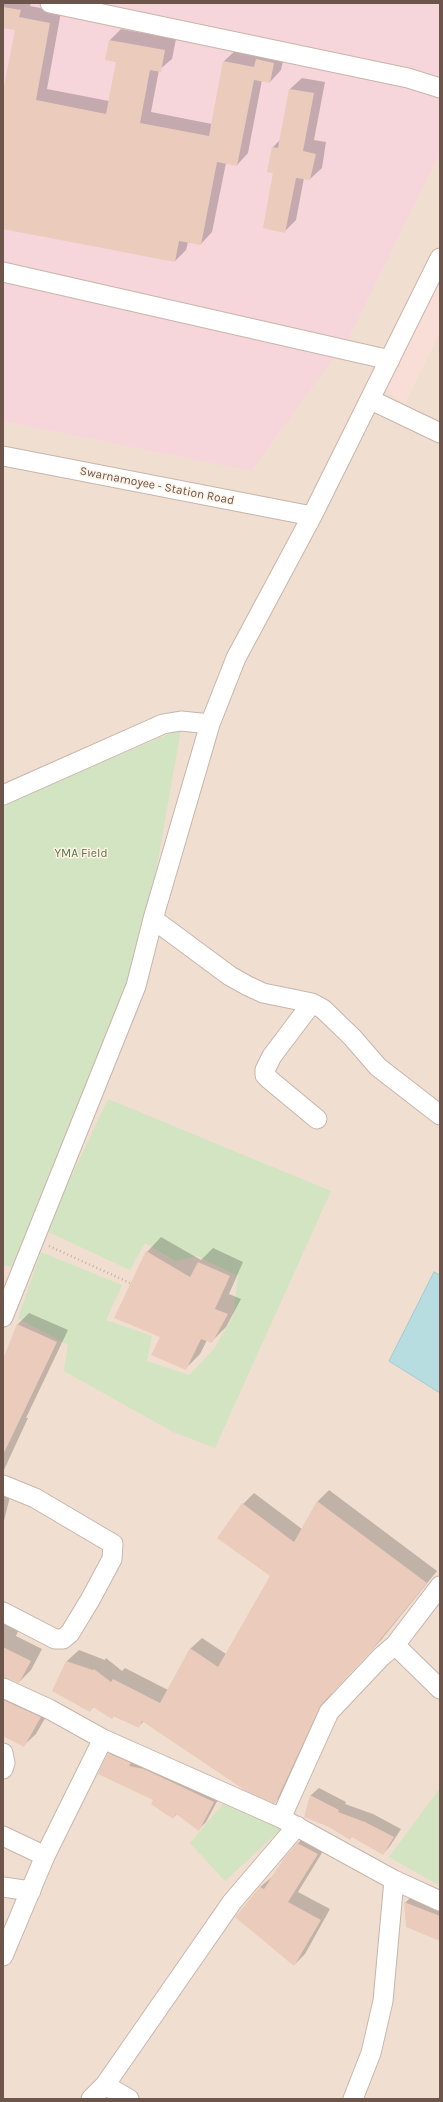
<!DOCTYPE html>
<html>
<head>
<meta charset="utf-8">
<style>
  body { margin:0 }
  #map { position:relative; width:443px; height:2102px; overflow:hidden; background:#f9eee1; font-family:Karla,sans-serif }
  canvas { display:block }
  .frame { position:absolute; inset:0; border:4px solid #6d554b; pointer-events:none }
</style>
</head>
<body>
<div id="map">
<canvas width="443" height="2102"></canvas>
<div class="frame"></div>
</div>
<script>
const g = document.querySelector('canvas').getContext('2d');
g.lineJoin = 'round';
function fill(path, color) { g.fillStyle = color; g.fill(path, 'evenodd'); }
const poly = rows => new Path2D(rows.map(r => 'M' + r).join(''));
function trace(path, color, width, dash) { g.strokeStyle = color; g.lineWidth = width; g.lineCap = dash ? 'butt' : 'round'; g.setLineDash(dash || []); g.stroke(path); }
function drawText(font, color, halo, rows, align = 'center') {
  g.font = font + ' Karla,sans-serif'; g.lineWidth = 3; g.setLineDash([]); g.textBaseline = 'middle'; g.strokeStyle = halo; g.fillStyle = color; for (const [text, x, y, turn = 0] of rows) {
    g.save(); g.translate(x, y); g.rotate((+turn || 0) * Math.PI / 180); g.textAlign = isNaN(turn) ? turn : align; if (halo) g.strokeText(text, 0, 0); g.fillText(text, 0, 0); g.restore();
  }
}
const residential = poly([
  [3,3,440,3,440,2099,3,2099]
]);
const commercial = poly([
  [440,276,440,333,405,404,386,391]
]);
const medical = poly([
  [3,3,440,3,440,152,349,337,251,471,3,421]
]);
const green = poly([
  [181,729,136,986,23,1269,3,1265,3,804],
  [108,1099,331,1191,215,1448,173,1432,64,1371,68,1345,18,1318,41,1252,122,1285,106,1320,152,1336,147,1361,189,1375,214,1349,233,1316,238,1276,197,1256,176,1261,145,1243,130,1270,48,1232,68,1183],
  [440,1788,440,1886,389,1857],
  [223,1804,282,1828,225,1881,190,1843]
]);
const water = poly([
  [434,1272,440,1275,440,1393,389,1361,434,1272]
]);
const shadow = poly([
  [5,3,31,3,30,6,61,12,47,89,109,101,117,62,106,59,110,40,121,29,176,39,172,59,159,70,151,112,212,124,224,61,236,50,285,52,281,70,270,82,262,80,248,153,237,165,226,163,212,232,201,244,188,242,186,250,175,261,3,228,3,97,16,29,3,27,3,5],
  [302,78,325,82,314,140,326,142,322,168,310,179,304,178,296,220,285,231,274,172,273,147,281,139,290,89],
  [161,1237,201,1260,213,1248,243,1262,229,1294,241,1299,226,1327,211,1342,207,1340,200,1354,185,1369,161,1336,147,1252],
  [29,1313,68,1330,26,1418,28,1418,3,1472,3,1362,17,1325],
  [3,1473,6,1480,13,1484,3,1525],
  [329,1490,437,1571,381,1640,332,1692,286,1791,275,1802,144,1721,138,1727,94,1707,90,1710,53,1691,67,1661,79,1650,105,1660,106,1658,122,1671,125,1668,168,1690,190,1649,202,1638,226,1654,271,1575,243,1504,254,1493,302,1529,318,1501],
  [4,1602,9,1610,24,1617,16,1636,42,1649,31,1670,19,1682,3,1677],
  [3,1677,10,1686,52,1706,36,1734,24,1745,3,1730],
  [117,1746,221,1794,206,1822,199,1829,177,1814,173,1818,109,1754],
  [319,1788,346,1802,345,1804,373,1814,401,1829,390,1846,383,1854,352,1836,306,1816,311,1795],
  [308,1833,328,1843,298,1892,330,1909,305,1954,294,1965,260,1887,272,1877,297,1844],
  [413,1895,440,1905,440,1940,405,1903]
]);
const building = poly([
  [3,7,21,10,19,17,50,23,36,100,106,114,116,62,105,60,109,40,165,50,161,72,150,70,140,123,209,136,223,61,254,67,256,59,274,63,270,83,254,80,237,166,217,162,201,245,179,241,175,262,3,229,3,92,15,30,3,28],
  [289,89,314,93,303,151,316,154,310,180,296,178,285,233,263,228,273,173,267,172,272,147,278,148],
  [146,1251,190,1277,198,1262,230,1276,215,1309,228,1314,212,1343,201,1339,186,1370,151,1355,160,1337,114,1318],
  [17,1324,57,1342,3,1455,3,1359],
  [317,1501,427,1583,370,1652,321,1705,275,1804,246,1791,142,1721,139,1728,114,1716,112,1719,93,1707,90,1712,52,1691,66,1661,93,1670,94,1669,111,1682,113,1679,160,1703,190,1648,218,1667,270,1576,217,1538,242,1503,294,1542],
  [3,1647,31,1661,19,1683,3,1677],
  [3,1700,41,1717,24,1747,3,1736],
  [108,1753,131,1763,129,1766,144,1769,214,1802,199,1831,176,1814,173,1819,151,1804,153,1800,98,1774],
  [310,1795,339,1810,338,1812,365,1822,394,1837,383,1855,352,1837,350,1840,329,1827,304,1817],
  [297,1843,318,1854,288,1902,321,1920,294,1966,235,1917,260,1887,264,1889,284,1858],
  [404,1902,440,1916,440,1941,406,1927]
]);
const path = poly([
  [49,1246,130,1283]
]);
const minor = poly([
  [50,3,408,78,440,88],
  [3,272,390,360],
  [371,400,440,433],
  [3,456,312,516],
  [3,795,163,724,181,721,210,724],
  [153,919,230,976,248,986,263,993,312,1003,323,1009,352,1037,378,1067,440,1115],
  [312,1003,272,1056,265,1070,265,1075,270,1080,317,1119],
  [3,1317,136,986,153,919,210,724,236,658,312,516,440,258],
  [3,1485,35,1498,113,1544,112,1559,90,1600,70,1633,63,1639,55,1639,3,1612],
  [395,1645,440,1689],
  [3,1688,49,1709,103,1739,281,1818,394,1880,440,1901],
  [3,1753,5,1763,3,1769],
  [281,1818,329,1712,381,1657,395,1645,440,1586],
  [3,1836,45,1856],
  [3,1887,31,1891],
  [3,1956,45,1856,103,1739],
  [105,2085,129,2099],
  [91,2099,105,2085,232,1902,297,1826],
  [353,2099,371,2053,383,2001,394,1880]
]);
const streetNames = [
  ["Swarnamoyee - Station Road",157,486,11]
];
const parkNames = [
  ["YMA Field",81,854]
];
fill(residential, '#f0dfd0');
fill(commercial, '#f8ded6');
fill(medical, '#f6d5db');
fill(green, '#d2e4c2');
fill(water, '#b8dde0');
trace(water, '#a0ccd0', 1);
fill(shadow, '#0003');
fill(building, '#ebcbbc');
trace(minor, '#c8b5aa', 21);
trace(path, '#cfafa0', 2.5, [1, 3]);
trace(minor, '#fff', 19);
drawText('12px', '#6d554b', '#fdf2e6', streetNames);
drawText('12px', '#597847', '#fdf2e6', parkNames);
</script>
</body>
</html>
